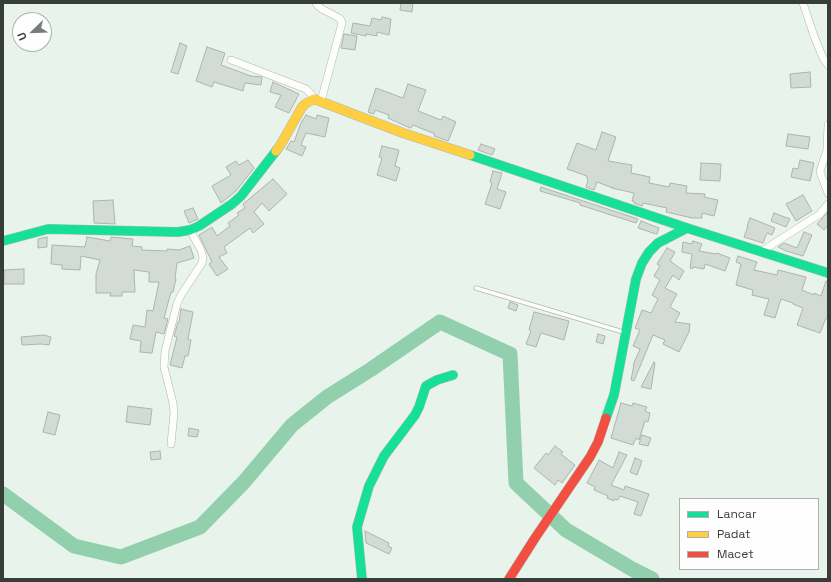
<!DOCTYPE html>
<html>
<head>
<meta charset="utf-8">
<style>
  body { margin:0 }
  #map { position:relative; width:831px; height:582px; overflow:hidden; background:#e8f3ec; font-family:"Space Grotesk",sans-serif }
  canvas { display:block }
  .frame { position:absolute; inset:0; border:4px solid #373e3a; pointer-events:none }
  .legend { position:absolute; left:679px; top:498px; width:140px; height:72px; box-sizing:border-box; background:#fefefe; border:1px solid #aeb1b0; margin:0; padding:5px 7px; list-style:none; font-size:12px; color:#373e3a }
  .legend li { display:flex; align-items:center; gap:8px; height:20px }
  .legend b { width:20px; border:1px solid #aeb1b0 }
  .north { position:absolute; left:12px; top:12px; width:40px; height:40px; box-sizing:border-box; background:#fefefe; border:1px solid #aeb1b0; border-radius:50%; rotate:247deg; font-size:11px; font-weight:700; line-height:16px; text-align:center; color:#373e3a }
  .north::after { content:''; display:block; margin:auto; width:14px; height:18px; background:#757d78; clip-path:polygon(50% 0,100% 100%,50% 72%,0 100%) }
</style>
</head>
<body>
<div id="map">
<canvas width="831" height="582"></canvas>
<div class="frame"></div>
<ul class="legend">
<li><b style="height:5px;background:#16e098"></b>Lancar</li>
<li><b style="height:5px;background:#ffcf43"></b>Padat</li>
<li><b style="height:5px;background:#f24e42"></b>Macet</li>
</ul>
<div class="north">U</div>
</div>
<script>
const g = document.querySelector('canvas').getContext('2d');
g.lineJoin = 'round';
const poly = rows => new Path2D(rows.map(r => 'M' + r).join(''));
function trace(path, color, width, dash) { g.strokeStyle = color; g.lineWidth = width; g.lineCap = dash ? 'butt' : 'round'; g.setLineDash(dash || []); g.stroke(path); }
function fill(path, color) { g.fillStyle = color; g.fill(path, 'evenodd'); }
const river = poly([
  [3,494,74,546,121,557,200,527,244,482,292,425,327,397,370,370,440,322,510,354,516,483,566,530,632,569,652,579]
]);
const building = poly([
  [401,3,413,3,412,12,400,10,401,3],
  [382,17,391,19,389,35,377,32,377,36,366,34,366,36,351,33,353,23,370,26,372,18,381,20,382,17],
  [344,34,357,36,355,50,341,48,344,34],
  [180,43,187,46,178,74,171,72,180,43],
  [207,47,225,53,221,65,251,76,262,77,261,85,245,83,243,91,214,82,212,87,196,81,207,47],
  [810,72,811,87,791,88,790,74,810,72],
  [273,82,299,94,289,113,275,107,281,95,270,92,273,82],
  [408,84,426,90,418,111,441,120,443,116,456,122,448,141,434,136,435,134,413,125,411,128,410,128,388,118,389,115,375,110,374,114,368,112,376,88,403,98,408,84],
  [306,115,316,119,317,115,329,118,325,137,306,133,301,145,306,147,302,156,286,149,291,141,294,142,301,123,306,115],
  [602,132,616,137,608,161,632,165,631,173,650,177,649,183,669,187,670,183,687,186,686,193,705,194,704,197,718,200,714,216,702,213,702,218,692,218,666,212,667,208,643,203,642,206,634,203,634,201,632,201,634,193,612,188,613,188,597,182,594,190,586,187,588,180,587,179,587,176,567,169,577,143,596,150,602,132],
  [788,134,810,137,808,149,786,146,788,134],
  [481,144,495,149,492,155,478,150,481,144],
  [382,146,399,150,395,166,400,168,396,181,377,175,382,158,379,157,382,146],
  [248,160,254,168,236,191,221,203,212,186,231,175,226,167,236,161,239,165,248,160],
  [800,160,814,163,810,181,791,177,793,168,798,169,800,160],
  [701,163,721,164,720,181,700,180,701,163],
  [493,171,502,173,497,189,506,192,500,209,485,204,492,183,490,182,493,171],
  [273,179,287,194,269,211,262,203,254,212,264,224,253,233,250,228,224,247,227,253,219,257,228,269,217,276,209,264,212,262,199,235,212,227,217,236,230,226,228,223,239,215,237,213,245,208,243,204,273,179],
  [541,187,638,219,636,223,580,205,580,203,540,191,541,187],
  [803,195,812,211,796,221,786,204,803,195],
  [113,200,115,224,94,223,93,201,113,200],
  [193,208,198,219,189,223,184,211,193,208],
  [828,212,828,225,824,230,817,224,828,212],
  [774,213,790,219,786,227,771,221,774,213],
  [750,218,775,228,772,235,767,233,763,243,744,237,748,226,747,226,750,218],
  [641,221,659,228,657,234,656,234,638,228,641,221],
  [804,232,812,235,803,256,786,251,778,247,784,243,797,248,804,232],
  [47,237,47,247,38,248,38,239,47,237],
  [87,237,110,241,111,237,133,239,132,246,142,247,142,250,167,251,167,249,179,250,190,246,194,258,177,263,175,279,176,279,173,292,171,292,164,318,168,319,164,334,156,332,152,353,140,352,141,341,130,339,133,325,145,327,147,310,153,311,159,282,149,282,149,272,134,270,135,292,122,292,122,296,110,296,111,293,96,293,96,274,100,260,81,256,80,270,62,269,62,265,51,264,52,245,85,247,87,237],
  [693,241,702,244,699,251,716,254,717,253,730,258,725,271,705,264,704,269,693,267,692,269,690,268,692,254,682,252,683,242,692,244,693,241],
  [667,248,675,252,670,261,684,271,679,280,673,275,665,288,677,294,670,307,680,313,675,322,690,324,689,332,679,352,663,344,665,340,653,335,634,381,631,380,634,365,633,365,640,349,633,346,640,330,635,328,636,326,642,310,651,313,658,299,652,295,660,280,654,276,660,266,657,264,667,248],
  [738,256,757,262,754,270,777,275,778,270,806,277,802,290,814,295,814,293,821,296,826,281,828,281,828,319,826,318,820,333,797,325,803,308,793,304,793,303,781,299,775,318,764,315,769,299,752,295,753,290,736,285,741,264,736,262,738,256],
  [24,269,24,284,4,284,4,270,24,269],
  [510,302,518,305,516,311,508,308,510,302],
  [181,309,193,312,188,339,191,340,188,356,185,356,182,368,170,365,177,337,174,336,178,322,179,322,181,309],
  [534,312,569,321,564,340,541,333,536,347,526,344,531,331,529,330,534,312],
  [598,334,605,336,603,344,596,342,598,334],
  [44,335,51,337,49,345,41,344,22,345,21,337,44,335],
  [654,362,655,363,651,389,641,387,654,362],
  [621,403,632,406,633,403,647,407,645,411,650,413,648,422,645,421,639,440,636,438,633,445,611,438,621,403],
  [128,406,152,409,150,425,126,422,128,406],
  [48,412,60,415,55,435,43,432,48,412],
  [189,428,199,430,197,437,188,436,189,428],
  [642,435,651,438,648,446,639,444,642,435],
  [555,446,563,452,561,454,575,465,562,483,558,480,555,485,534,468,546,453,548,455,555,446],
  [160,451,161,459,151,460,150,452,160,451],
  [619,452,627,455,611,485,624,490,625,486,649,494,641,516,634,514,638,502,620,496,618,500,615,499,614,501,607,498,608,496,594,490,595,487,587,483,599,460,613,468,619,452],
  [635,458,642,461,637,475,630,472,635,458],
  [365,531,389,543,388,546,392,548,389,554,366,543,365,531]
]);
const lane = poly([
  [476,288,623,332]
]);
const street = poly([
  [316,3,318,6,322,9,339,18,341,20,342,23,321,101],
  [803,3,814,36,823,58,828,65],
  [231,60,306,89,312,95,314,99],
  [828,125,827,150,820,171,821,175,828,193],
  [762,251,820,214,828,204],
  [171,444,174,413,173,403,164,367,165,351,177,304,181,295,202,263,203,258,201,250,190,230]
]);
const fast = poly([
  [470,155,687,228],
  [3,241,48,229,178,232,190,230,199,226,232,204,241,196,276,151],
  [606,418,614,395,636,279,642,263,649,252,658,243,687,228,828,273],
  [362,579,357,527,369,486,384,456,415,415,419,407,426,386,437,380,453,375]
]);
const slow = poly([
  [276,151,281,144,302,107,305,104,314,99,403,133,470,155]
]);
const jam = poly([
  [509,579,535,538,590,457,598,442,606,418]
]);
trace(river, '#92cfad', 15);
fill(building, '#d3dbd5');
trace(building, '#acb4ae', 1);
trace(lane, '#afb7b2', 5);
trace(street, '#afb7b2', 8);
trace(fast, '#afb7b2', 10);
trace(slow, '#afb7b2', 10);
trace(jam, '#afb7b2', 10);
trace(lane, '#fcfdfc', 3.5);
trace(street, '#fcfdfc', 7);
trace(fast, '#16e098', 9);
trace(slow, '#ffcf43', 9);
trace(jam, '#f24e42', 9);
</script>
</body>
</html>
